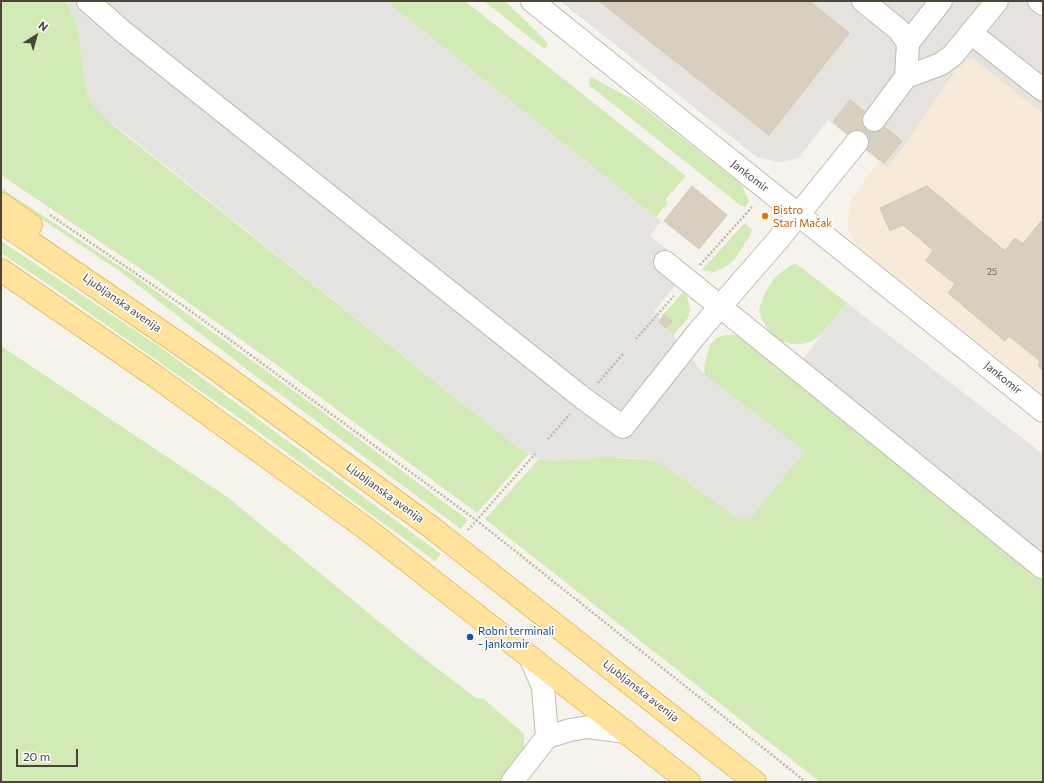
<!DOCTYPE html>
<html>
<head>
<meta charset="utf-8">
<style>
  body { margin:0 }
  #map { position:relative; width:1044px; height:783px; overflow:hidden; background:#f6f3ec; font-family:Commissioner,sans-serif }
  canvas { display:block }
  .frame { position:absolute; inset:0; border:2px solid #4b4439; pointer-events:none }
  .north { position:absolute; left:16px; top:16px; width:40px; height:40px; -webkit-text-stroke:3px #fff; paint-order:stroke; rotate:37deg; font-size:11px; font-weight:700; line-height:16px; text-align:center; color:#4b4439 }
  .north::after { content:''; display:block; margin:auto; width:14px; height:18px; background:#4b4439; clip-path:polygon(50% 0,100% 100%,50% 72%,0 100%) }
  .scale { position:absolute; left:16px; top:749px; width:62px; height:18px; box-sizing:border-box; border:2px solid #4b4439; border-top:0; padding-left:5px; font-size:12px; line-height:14px; white-space:nowrap; color:#4b4439; -webkit-text-stroke:3px #fff; paint-order:stroke }
</style>
</head>
<body>
<div id="map">
<canvas width="1044" height="783"></canvas>
<div class="frame"></div>
<div class="north">N</div>
<div class="scale">20 m</div>
</div>
<script>
const g = document.querySelector('canvas').getContext('2d');
g.lineJoin = 'round';
function fill(path, color) { g.fillStyle = color; g.fill(path, 'evenodd'); }
const poly = rows => new Path2D(rows.map(r => 'M' + r).join(''));
function trace(path, color, width, dash) { g.strokeStyle = color; g.lineWidth = width; g.lineCap = dash ? 'butt' : 'round'; g.setLineDash(dash || []); g.stroke(path); }
function drawText(font, color, halo, rows, align = 'center') {
  g.font = font + ' Commissioner,sans-serif'; g.lineWidth = 3.5; g.setLineDash([]); g.textBaseline = 'middle'; g.strokeStyle = halo; g.fillStyle = color; for (const [text, x, y, turn = 0] of rows) {
    g.save(); g.translate(x, y); g.rotate((+turn || 0) * Math.PI / 180); g.textAlign = isNaN(turn) ? turn : align; if (halo) g.strokeText(text, 0, 0); g.fillText(text, 0, 0); g.restore();
  }
}
const commercial = poly([
  [971,57,1043,114,1043,394,868,256,853,241,847,224,850,202,853,196,879,162,887,168,908,141,956,70]
]);
const industrial = poly([
  [560,1,1043,1,1043,114,971,57,956,70,908,141,887,168,828,120,798,159,778,162,757,157]
]);
const green = poly([
  [1,1,66,1,75,17,78,29,85,83,89,95,93,104,114,126,515,445,529,454,477,513,274,363,151,276,1,175],
  [386,1,465,1,686,176,665,200,668,203,656,217],
  [484,1,505,1,542,37,548,45,544,49],
  [591,77,634,100,741,184,749,201,745,207,740,205,590,86,589,80],
  [1,188,139,279,301,396,468,520,461,529,245,368,121,272,1,192],
  [745,224,752,229,750,235,734,260,725,267,714,272,702,270,743,225],
  [1,241,160,347,441,554,435,561,245,422,45,282,1,253],
  [797,264,847,303,821,335,812,341,802,344,792,344,781,341,772,336,761,318,759,309,765,293,775,277,791,265],
  [683,292,687,296,690,310,688,318,671,338,667,328,672,321,664,315,662,316],
  [725,335,735,335,742,339,1043,578,1043,782,820,782,485,519,539,459,553,461,608,457,648,460,705,375,704,366,710,345,716,338],
  [1,346,230,499,416,652,476,698,484,699,524,734,524,752,502,782,1,782]
]);
const parking = poly([
  [70,1,386,1,661,221,650,236,691,267,654,311,705,375,805,451,750,519,740,520,660,463,635,458,608,457,553,461,539,459,529,454,515,445,101,114,93,104,85,83,78,29,68,4],
  [847,303,1043,454,1043,578,790,375]
]);
const building = poly([
  [599,1,809,1,849,33,769,135,599,1],
  [850,100,902,141,884,163,833,122,850,100],
  [692,186,727,215,699,249,664,221,692,186],
  [927,186,1005,251,1015,238,1023,244,1041,221,1043,223,1043,370,1038,366,1040,361,1009,336,1005,341,948,293,955,284,926,261,933,250,903,225,890,231,880,208,927,186],
  [664,315,672,321,666,328,659,322,664,315]
]);
const minorTunnel = poly([
  [857,142,874,120]
]);
const path = poly([
  [50,215,185,307,476,520,806,782],
  [700,265,752,207],
  [636,339,674,296],
  [598,383,623,354],
  [548,439,570,414],
  [468,530,535,454]
]);
const minor = poly([
  [88,1,122,31,584,399,623,427,699,331,777,241,857,142],
  [532,1,1043,411],
  [863,1,899,30,908,43],
  [1039,1,1043,4],
  [971,33,1043,90],
  [906,77,941,64,953,55,997,1],
  [874,120,906,77,908,43,941,1],
  [665,262,1043,568],
  [530,657,543,687,547,737],
  [512,782,547,737,570,730,589,727,626,732]
]);
const major = poly([
  [1,204,31,225],
  [1,222,213,367,431,527,755,782],
  [1,270,155,376,368,530,689,782]
]);
const markers = [
  [765,216,4,"#e8710a"],
  [470,637,4,"#1a4fb4"]
];
const numberNames = [
  ["25",992,272]
];
const streetNames = [
  ["Jankomir",750,176,38],
  ["Ljubljanska avenija",122,303,35],
  ["Jankomir",1003,378,39],
  ["Ljubljanska avenija",385,493,36],
  ["Ljubljanska avenija",641,691,38]
];
const foodNames = [
  ["Bistro",773,210],
  ["Stari Mačak",773,223]
];
const transitNames = [
  ["Robni terminali",478,631],
  ["- Jankomir",478,644]
];
fill(commercial, '#f7ead8');
fill(industrial, '#e6e2dd');
fill(green, '#d2eab5');
fill(parking, '#e5e3e0');
fill(building, '#d8cfc1');
trace(building, '#d3c7b4', 1);
trace(minorTunnel, '#d4d0c8', 22, [22, 11]);
trace(minor, '#c2bbae', 24);
trace(major, '#e6c16a', 24);
trace(path, '#c4b79f', 2.5, [2, 2]);
trace(minor, '#fff', 22);
trace(major, '#ffe39c', 22);
for (const [x, y, r, color] of markers) { const dot = new Path2D(); dot.arc(x, y, r, 0, 2 * Math.PI); g.fillStyle = color; g.fill(dot); trace(dot, '#fff', 1.5); }
drawText('9px', '#6e675b', null, numberNames);
drawText('11px', '#4b4439', '#fff', streetNames);
drawText('11px', '#c56008', '#fff', foodNames, 'left');
drawText('11px', '#164399', '#fff', transitNames, 'left');
</script>
</body>
</html>
